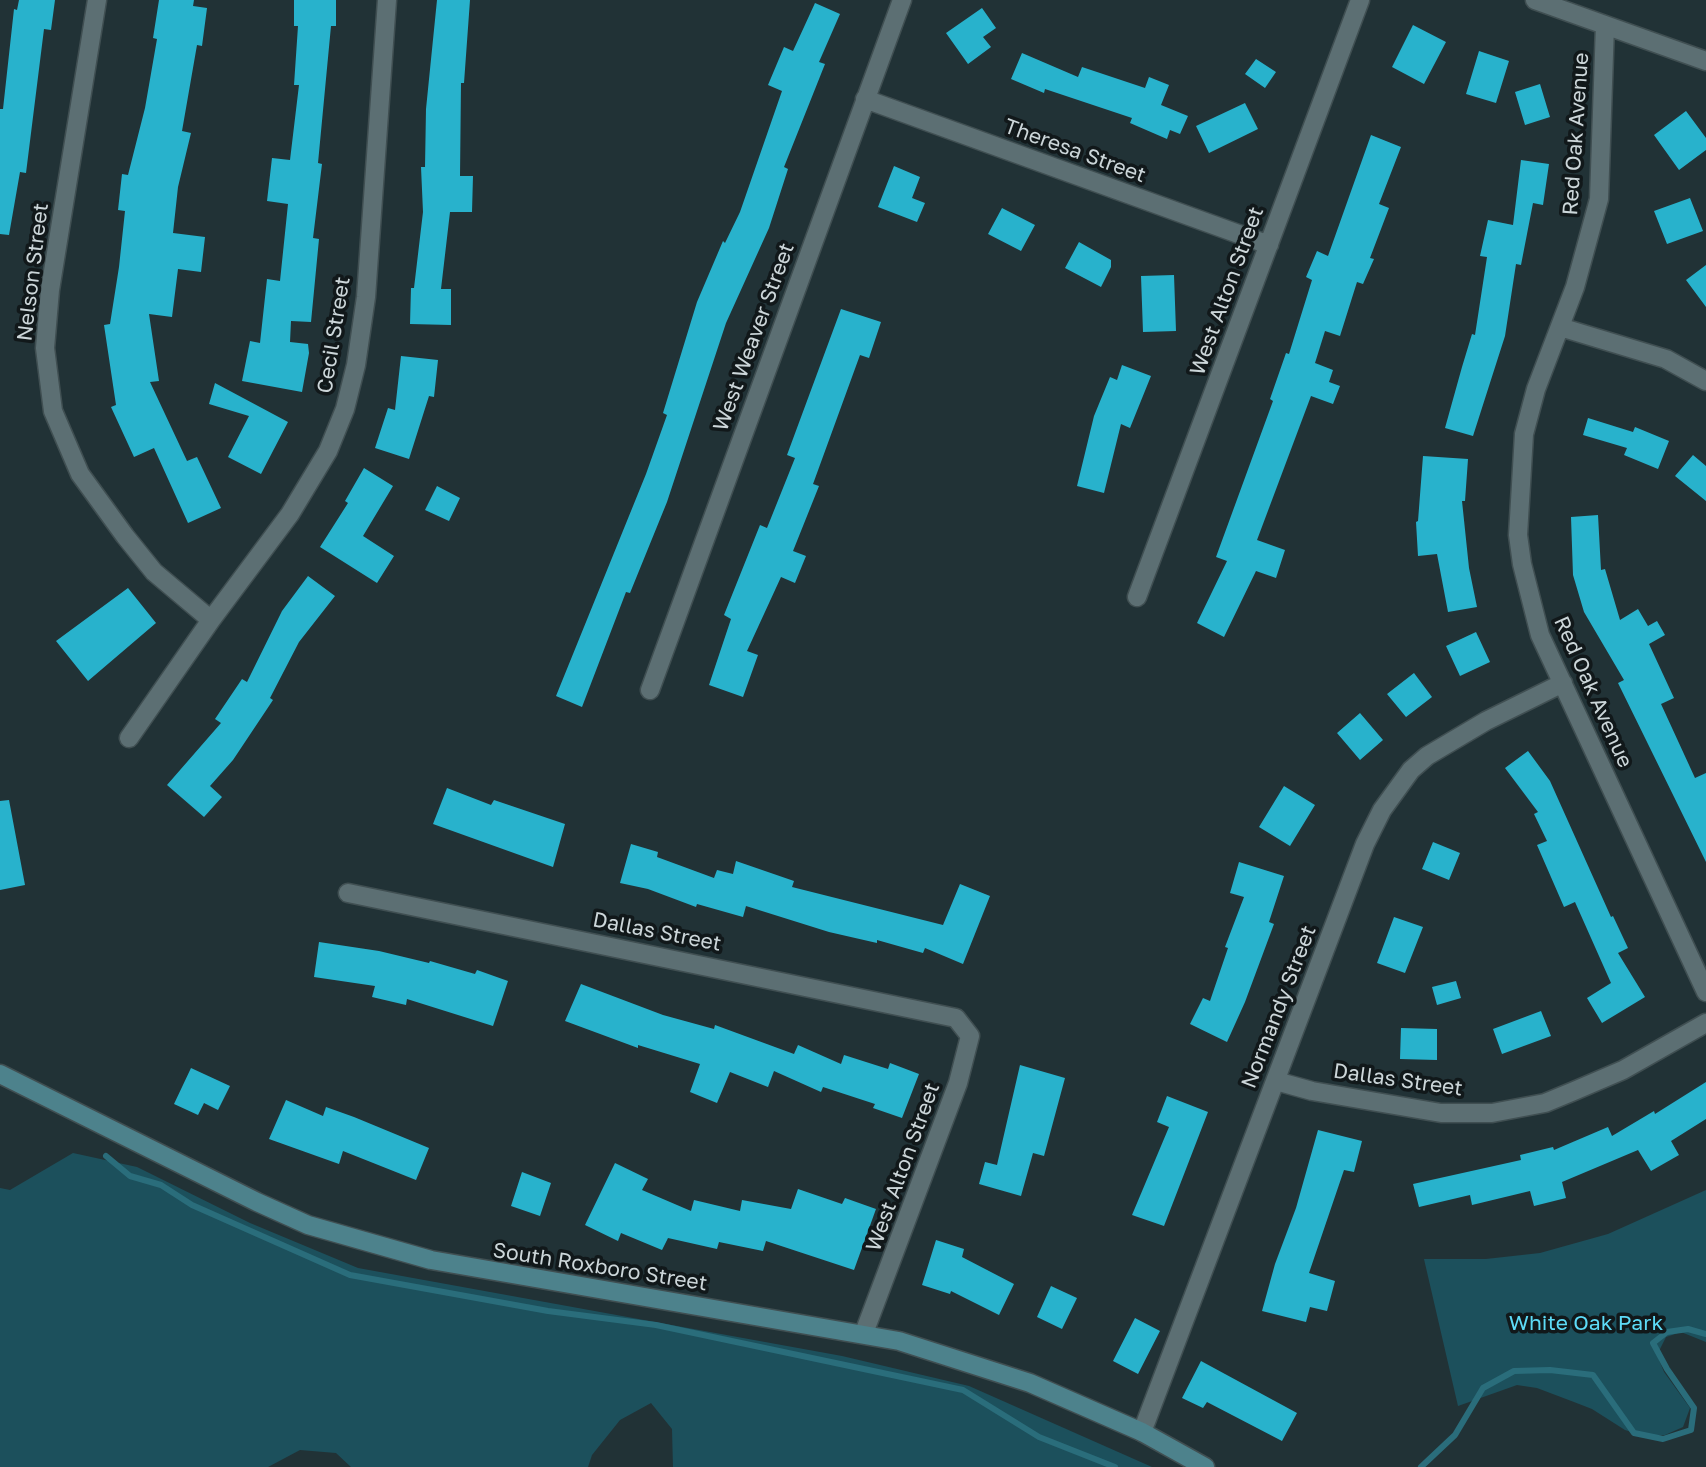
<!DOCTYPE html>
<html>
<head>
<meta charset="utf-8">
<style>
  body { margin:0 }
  canvas { display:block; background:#213236 }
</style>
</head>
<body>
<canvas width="1706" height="1467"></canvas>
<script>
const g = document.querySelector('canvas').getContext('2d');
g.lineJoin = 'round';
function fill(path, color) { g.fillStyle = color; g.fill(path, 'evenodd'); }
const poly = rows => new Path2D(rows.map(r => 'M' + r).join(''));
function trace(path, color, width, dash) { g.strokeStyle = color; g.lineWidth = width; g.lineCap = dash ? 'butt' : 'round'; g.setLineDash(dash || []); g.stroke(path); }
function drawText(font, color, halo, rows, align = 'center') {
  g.font = font + ' "Golos Text",sans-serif'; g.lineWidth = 7; g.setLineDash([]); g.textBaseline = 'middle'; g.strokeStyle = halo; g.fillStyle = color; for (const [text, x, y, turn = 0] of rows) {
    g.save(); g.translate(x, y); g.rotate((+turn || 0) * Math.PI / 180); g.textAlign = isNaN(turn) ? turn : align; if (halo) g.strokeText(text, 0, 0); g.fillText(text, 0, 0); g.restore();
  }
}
const green = poly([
  [73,1153,137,1167,250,1223,358,1268,842,1356,969,1386,1152,1467,673,1467,672,1429,651,1403,620,1420,592,1455,588,1467,351,1467,336,1453,300,1450,268,1467,0,1467,0,1188,10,1190],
  [1706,1190,1706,1342,1681,1332,1666,1337,1657,1355,1664,1372,1690,1408,1683,1427,1665,1435,1645,1436,1625,1430,1592,1409,1574,1402,1537,1388,1517,1385,1458,1406,1424,1259,1486,1259,1540,1253,1608,1234]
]);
const stream = poly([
  [106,1156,130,1176,161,1185,192,1205,350,1275,548,1311,656,1325,963,1390,1039,1437,1115,1467],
  [1421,1467,1455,1435,1483,1388,1514,1371,1550,1370,1593,1375,1634,1433,1663,1439,1691,1430,1694,1408,1667,1369,1653,1343,1667,1332,1688,1329,1706,1334]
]);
const building = poly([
  [19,0,55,0,51,30,44,29,26,173,20,172,9,235,0,234,0,109,3,109,14,9,17,10],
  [159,0,194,0,193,6,207,8,202,46,197,45,182,131,191,133,178,187,173,233,205,237,201,272,178,269,172,317,149,314,159,381,150,382,187,461,197,457,221,508,188,523,154,448,134,457,111,407,116,405,104,325,110,324,119,267,125,211,118,210,122,174,128,175,145,108,157,39,153,38],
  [294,0,336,0,336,26,331,26,318,163,322,164,313,238,319,239,311,322,291,321,290,342,308,344,309,353,302,392,242,381,250,341,260,343,267,279,280,281,288,204,267,201,272,158,290,160,299,85,294,85,298,26,294,26],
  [437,0,470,0,464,83,461,83,460,176,473,176,472,212,450,212,441,289,451,289,451,325,410,324,411,288,414,288,423,212,421,167,425,167,426,109],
  [815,3,840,14,819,62,825,64,784,167,788,169,769,228,726,323,667,502,630,593,626,592,582,707,556,696,646,474,667,415,663,413,697,302,723,241,725,243,740,212,782,91,768,85,784,47,793,51],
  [982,8,996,28,983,37,991,47,968,64,946,33],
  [1413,25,1446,42,1424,84,1392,67],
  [1479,51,1509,61,1496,103,1466,94],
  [1022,53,1078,77,1082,67,1145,88,1149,77,1169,85,1161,105,1188,116,1180,134,1170,130,1167,139,1130,123,1132,118,1045,89,1044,93,1011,79],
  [1256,59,1276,72,1265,88,1245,74],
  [1540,84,1550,117,1525,125,1515,92],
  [1245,103,1258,129,1209,153,1196,126],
  [1686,111,1706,138,1706,150,1679,170,1654,135],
  [1371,135,1401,147,1379,204,1389,208,1370,258,1374,259,1363,284,1357,282,1340,336,1325,331,1315,363,1333,370,1329,382,1340,386,1333,404,1311,396,1257,540,1285,550,1276,578,1256,571,1224,637,1197,623,1227,561,1216,557,1273,401,1270,399,1286,353,1289,354,1312,280,1306,277,1317,251,1328,256],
  [1521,160,1549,164,1543,205,1533,203,1521,265,1516,264,1505,336,1473,436,1445,428,1462,367,1472,334,1475,335,1487,257,1480,256,1488,220,1513,225],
  [894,166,920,177,912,198,925,203,917,222,878,207],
  [1690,198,1703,231,1667,244,1654,211],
  [1002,208,1035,225,1021,251,988,234],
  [1079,242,1111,260,1111,267,1101,287,1065,268],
  [1706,265,1706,307,1686,280],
  [1174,275,1176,331,1143,332,1141,276],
  [841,309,881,322,869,358,860,355,813,484,819,486,793,551,806,556,795,583,781,577,747,651,758,655,743,697,709,685,731,619,724,615,760,525,767,528,795,458,787,455],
  [401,356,438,360,434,397,429,396,409,459,375,448,388,408,395,410],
  [1122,365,1151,376,1130,428,1121,424,1104,493,1077,486,1094,416,1110,377,1117,380],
  [215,383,288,422,261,474,228,457,249,416,209,404],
  [1588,418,1633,432,1635,427,1669,441,1658,469,1624,455,1627,448,1583,435],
  [1693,455,1706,466,1706,501,1675,476],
  [1423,456,1468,459,1465,501,1462,501,1469,568,1477,607,1448,612,1437,554,1418,556,1416,522,1418,521],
  [364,468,393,486,363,536,394,556,377,583,320,547,348,503,345,501],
  [437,486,460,498,449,521,425,510],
  [1598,515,1601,570,1605,569,1620,620,1638,609,1648,626,1657,621,1665,635,1649,644,1674,698,1661,704,1695,778,1706,773,1706,862,1618,683,1624,680,1584,612,1573,575,1571,517],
  [308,576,335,596,299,642,270,698,273,700,233,760,210,786,222,797,204,817,167,785,221,723,215,719,242,679,247,682,282,611],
  [128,588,156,623,88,681,56,641],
  [1476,632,1490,662,1460,676,1446,646],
  [1414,673,1432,697,1406,717,1387,694],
  [1360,713,1383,740,1360,760,1337,733],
  [1528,751,1550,781,1611,917,1613,916,1628,948,1618,953,1645,997,1602,1023,1587,998,1611,983,1575,902,1564,907,1537,845,1547,841,1534,814,1538,812,1505,768],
  [1284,786,1315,805,1290,846,1259,827],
  [447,788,491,805,494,800,565,824,553,867,433,824],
  [9,800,25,885,0,890,0,801],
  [1433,842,1460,853,1449,880,1422,869],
  [631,844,658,852,657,857,714,878,717,870,733,874,736,861,794,881,792,887,943,925,960,884,990,896,963,964,925,948,923,953,877,940,877,943,829,932,746,906,743,917,697,904,696,907,648,889,620,883],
  [1239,862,1284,876,1269,922,1274,924,1245,1002,1227,1042,1190,1024,1203,998,1210,1001,1228,948,1225,947,1244,897,1230,893],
  [1394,917,1423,927,1405,973,1377,963],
  [319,942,379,951,429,963,430,961,475,974,477,970,508,981,493,1026,407,999,406,1005,372,997,375,986,314,977],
  [1456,981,1461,998,1437,1005,1432,987],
  [581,984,663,1015,714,1029,715,1025,794,1054,798,1045,841,1064,844,1055,888,1069,890,1063,919,1074,902,1118,873,1108,875,1104,823,1087,821,1092,774,1071,768,1087,730,1072,717,1103,690,1092,700,1064,638,1045,638,1048,565,1021],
  [1541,1011,1551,1036,1502,1054,1493,1029],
  [1401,1028,1437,1029,1437,1060,1400,1059],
  [1020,1065,1065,1078,1044,1156,1033,1153,1021,1196,979,1184,985,1162,997,1165],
  [191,1068,230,1086,218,1110,204,1103,198,1115,174,1104],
  [1706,1082,1706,1119,1671,1141,1679,1155,1651,1171,1638,1150,1562,1182,1566,1198,1534,1206,1530,1191,1472,1205,1470,1195,1419,1207,1413,1184,1521,1160,1520,1155,1553,1147,1554,1150,1608,1127,1612,1136,1654,1111,1655,1114],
  [1167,1096,1208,1112,1164,1226,1132,1215,1169,1127,1157,1122],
  [286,1100,323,1116,326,1107,354,1117,429,1148,416,1180,343,1151,339,1164,269,1139],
  [1318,1130,1362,1141,1354,1172,1344,1170,1309,1273,1335,1281,1327,1311,1310,1307,1306,1322,1262,1311,1275,1264,1296,1208],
  [615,1163,648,1179,642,1190,691,1211,694,1200,740,1211,742,1200,791,1209,798,1189,842,1204,845,1198,876,1209,854,1270,766,1241,763,1251,719,1242,717,1249,668,1238,662,1250,621,1233,618,1241,585,1225],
  [522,1172,551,1183,540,1216,511,1206],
  [936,1240,964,1249,962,1257,1014,1284,999,1315,951,1291,950,1294,922,1285],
  [1051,1286,1077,1298,1062,1329,1037,1317],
  [1135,1318,1160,1331,1138,1374,1113,1361],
  [1201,1361,1297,1413,1282,1441,1207,1402,1203,1408,1182,1398]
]);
const street = poly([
  [97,0,50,290,45,348,53,411,80,474,125,536,154,572,211,620],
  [1535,0,1706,61],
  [1605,25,1599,199,1575,287,1536,389,1524,434,1518,535,1522,564,1540,635,1706,992],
  [865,99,1269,245],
  [1560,327,1666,359,1706,381],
  [1137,597,1360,0],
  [650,690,902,0],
  [129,738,211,620,290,514,328,451,345,409,356,365,366,297,387,0],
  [348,893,956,1018,970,1036,958,1083,864,1333],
  [1276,1081,1312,1091,1441,1113,1492,1113,1545,1103,1574,1091,1623,1070,1706,1023],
  [1142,1432,1365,844,1382,810,1411,770,1427,756,1486,721,1563,683]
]);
const secondary = poly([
  [0,1074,257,1202,308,1225,431,1260,899,1341,1030,1383,1142,1432,1205,1467]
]);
const streetNames = [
  ["Red Oak Avenue",1576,134,-86],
  ["Theresa Street",1075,151,20],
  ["Nelson Street",33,272,-83],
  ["West Alton Street",1227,291,-70],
  ["Cecil Street",334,335,-81],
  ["West Weaver Street",754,337,-70],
  ["Red Oak Avenue",1593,692,66],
  ["Dallas Street",657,932,11],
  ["Normandy Street",1279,1007,-69],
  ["Dallas Street",1398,1080,8],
  ["West Alton Street",903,1167,-70],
  ["South Roxboro Street",600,1267,9]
];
const parkNames = [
  ["White Oak Park",1586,1323]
];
fill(green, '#1c505c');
trace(stream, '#2a6d7b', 6);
fill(building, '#28b2cc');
trace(street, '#404f52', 21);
trace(secondary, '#404f52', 21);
trace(street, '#5c6f73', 18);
trace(secondary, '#4d828c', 18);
drawText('21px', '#ccd6d9', '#11181a', streetNames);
drawText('21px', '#5ddbf7', '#11181a', parkNames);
</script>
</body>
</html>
